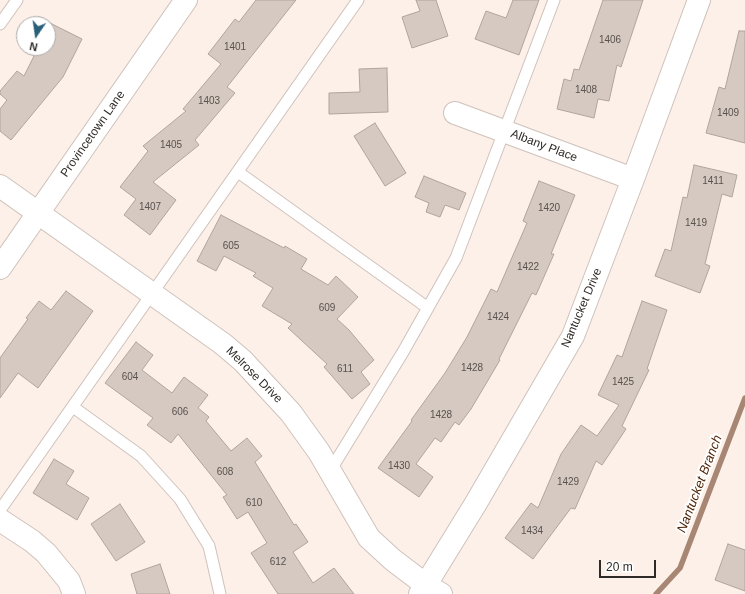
<!DOCTYPE html>
<html>
<head>
<meta charset="utf-8">
<style>
  body { margin:0 }
  #map { position:relative; width:745px; height:594px; overflow:hidden; background:#fdf0e9; font-family:Helvetica,sans-serif }
  canvas { display:block }
  .north { position:absolute; left:16px; top:16px; width:40px; height:40px; box-sizing:border-box; background:#fff; border:1px solid #acaaa9; border-radius:50%; rotate:193deg; font-size:11px; font-weight:700; line-height:16px; text-align:center; color:#2f2b28 }
  .north::after { content:''; display:block; margin:auto; width:14px; height:18px; background:#28607a; clip-path:polygon(50% 0,100% 100%,50% 72%,0 100%) }
  .scale { position:absolute; left:599px; top:560px; width:57px; height:18px; box-sizing:border-box; border:2px solid #2f2b28; border-top:0; padding-left:5px; font-size:12px; line-height:14px; white-space:nowrap; color:#2f2b28; -webkit-text-stroke:3px #fff; paint-order:stroke }
</style>
</head>
<body>
<div id="map">
<canvas width="745" height="594"></canvas>
<div class="north">N</div>
<div class="scale">20 m</div>
</div>
<script>
const g = document.querySelector('canvas').getContext('2d');
g.lineJoin = 'round';
const poly = rows => new Path2D(rows.map(r => 'M' + r).join(''));
function trace(path, color, width, dash) { g.strokeStyle = color; g.lineWidth = width; g.lineCap = dash ? 'butt' : 'round'; g.setLineDash(dash || []); g.stroke(path); }
function fill(path, color) { g.fillStyle = color; g.fill(path, 'evenodd'); }
function drawText(font, color, halo, rows, align = 'center') {
  g.font = font + ' Helvetica,sans-serif'; g.lineWidth = 4; g.setLineDash([]); g.textBaseline = 'middle'; g.strokeStyle = halo; g.fillStyle = color; for (const [text, x, y, turn = 0] of rows) {
    g.save(); g.translate(x, y); g.rotate((+turn || 0) * Math.PI / 180); g.textAlign = isNaN(turn) ? turn : align; if (halo) g.strokeText(text, 0, 0); g.fillText(text, 0, 0); g.restore();
  }
}
const stream = poly([
  [656,594,680,568,745,398]
]);
const building = poly([
  [256,0,296,0,227,87,235,93,195,140,199,145,153,182,176,200,150,235,124,215,136,199,120,187,148,151,143,146,186,111,183,109,221,64,208,54,235,19,239,22,256,0],
  [416,0,436,0,448,36,412,48,402,17,420,11,416,0],
  [513,0,539,0,519,55,475,39,486,11,506,18,513,0],
  [603,0,643,0,621,67,617,65,609,101,598,99,594,118,557,109,564,79,571,81,574,69,579,70,603,0],
  [48,22,82,39,63,77,11,140,0,131,0,109,7,100,0,94,0,91,17,71,24,76,38,48,48,48,48,22],
  [739,31,745,31,745,143,706,133,719,87,725,89,739,31],
  [387,68,388,112,329,114,329,93,360,92,359,69,387,68],
  [375,123,406,173,385,186,354,136,375,123],
  [694,165,737,175,732,197,722,194,705,264,710,266,700,293,655,276,665,249,671,251,683,197,687,198,694,165],
  [424,176,466,193,459,210,445,205,440,217,426,212,429,203,415,197,424,176],
  [539,181,575,195,551,254,554,254,536,295,532,293,499,359,500,360,471,409,459,425,455,422,441,442,435,438,416,464,433,477,419,497,378,468,412,421,411,420,445,373,467,337,491,289,497,292,527,223,523,221,539,181],
  [221,215,284,248,285,246,307,259,301,269,328,285,336,276,358,297,337,319,349,330,374,360,361,372,370,384,352,399,324,367,327,364,288,328,292,324,262,306,273,288,253,276,256,273,224,256,216,271,197,261,221,215],
  [66,291,93,311,38,388,18,373,0,398,0,358,28,319,26,318,39,301,51,310,66,291],
  [642,301,667,310,647,369,649,370,622,426,626,429,602,465,596,461,575,509,571,508,533,559,505,538,531,503,538,508,561,454,581,425,597,436,619,405,598,395,617,355,622,357,642,301],
  [136,342,153,355,142,370,172,393,184,377,208,395,198,408,209,417,206,421,231,451,247,438,262,456,255,462,294,525,296,524,308,542,293,552,313,583,334,568,354,594,278,594,251,553,267,543,248,512,237,519,223,497,227,495,178,434,171,443,147,425,153,418,105,383,136,342],
  [54,459,74,471,66,484,89,498,77,520,33,493,54,459],
  [120,504,145,542,116,561,91,524,120,504],
  [728,544,745,550,745,591,715,580,728,544],
  [160,564,170,594,137,594,131,574,160,564]
]);
const service = poly([
  [0,24,17,0],
  [238,172,428,308],
  [73,407,141,456,180,499,209,546,220,594],
  [330,471,403,352,456,258,554,0],
  [0,510,358,0]
]);
const minor = poly([
  [455,113,633,179],
  [0,268,186,0],
  [0,520,32,541,46,553,69,581,74,594],
  [420,594,476,503,573,336,633,179,699,0]
]);
const tertiary = poly([
  [0,186,223,344,243,361,291,413,319,452,369,538,393,560,426,585,441,594]
]);
const numberNames = [
  ["1406",610,40],
  ["1401",235,47],
  ["1408",586,90],
  ["1403",209,101],
  ["1409",728,113],
  ["1405",171,145],
  ["1411",713,181],
  ["1407",150,207],
  ["1420",549,208],
  ["1419",696,223],
  ["605",231,246],
  ["1422",528,267],
  ["609",327,308],
  ["1424",498,317],
  ["1428",472,368],
  ["611",345,369],
  ["604",130,377],
  ["1425",623,382],
  ["606",180,412],
  ["1428",441,415],
  ["1430",399,466],
  ["608",225,472],
  ["1429",568,482],
  ["610",254,503],
  ["1434",532,531],
  ["612",278,562]
];
const streetNames = [
  ["Provincetown Lane",93,134,-55],
  ["Albany Place",544,146,21],
  ["Nantucket Drive",582,308,-67],
  ["Melrose Drive",254,375,45]
];
const waterNames = [
  ["Nantucket Branch",700,484,-69]
];
trace(stream, '#a78774', 5.5);
fill(building, '#d6c9c2');
trace(building, '#b0a49d', 1);
trace(service, '#cec2bb', 13);
trace(minor, '#cec2bb', 24);
trace(tertiary, '#cec2bb', 24);
trace(service, '#fff', 11);
trace(minor, '#fff', 22);
trace(tertiary, '#fff', 22);
drawText('10px', '#59524e', null, numberNames);
drawText('12px', '#2f2b28', '#fff', streetNames);
drawText('italic 13px', '#52280b', '#fff', waterNames);
</script>
</body>
</html>
